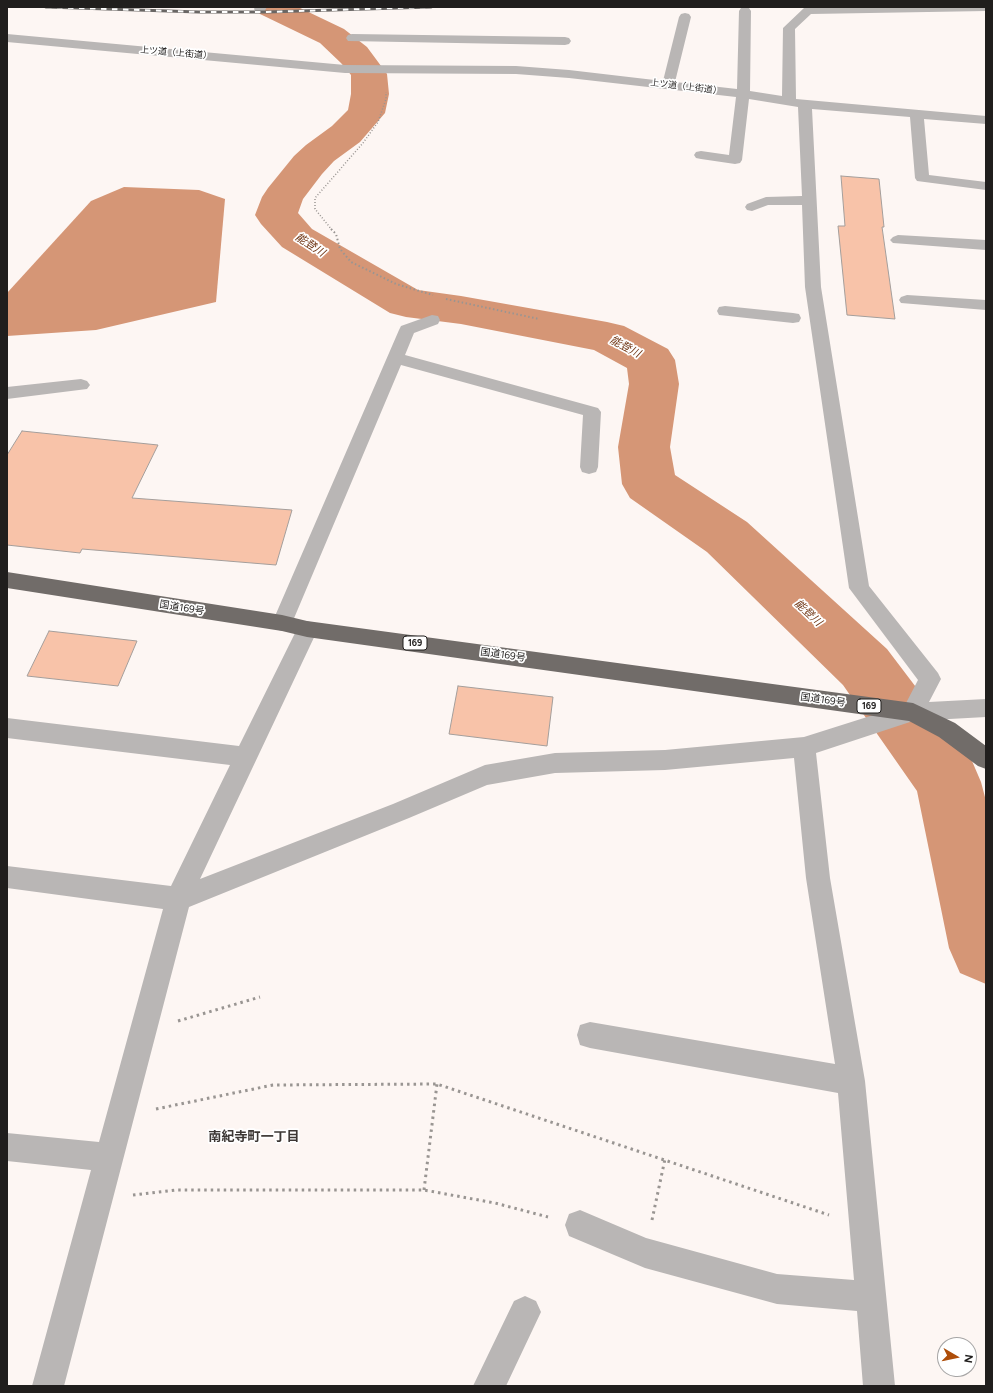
<!DOCTYPE html>
<html>
<head>
<meta charset="utf-8">
<style>
  body { margin:0 }
  #map { position:relative; width:993px; height:1393px; overflow:hidden; background:#fdf6f3; font-family:Figtree,sans-serif }
  canvas { display:block }
  .frame { position:absolute; inset:0; border:8px solid #201e1d; pointer-events:none }
  .north { position:absolute; left:937px; top:1337px; width:40px; height:40px; box-sizing:border-box; background:#fff; border:1px solid #a6a5a5; border-radius:50%; rotate:99deg; font-size:11px; font-weight:700; line-height:16px; text-align:center; color:#201e1d }
  .north::after { content:''; display:block; margin:auto; width:14px; height:18px; background:#ae4d09; clip-path:polygon(50% 0,100% 100%,50% 72%,0 100%) }
</style>
</head>
<body>
<div id="map">
<canvas width="993" height="1393"></canvas>
<div class="frame"></div>
<div class="north">N</div>
</div>
<script>
const g = document.querySelector('canvas').getContext('2d');
g.lineJoin = 'round';
function fill(path, color) { g.fillStyle = color; g.fill(path, 'evenodd'); }
const poly = rows => new Path2D(rows.map(r => 'M' + r).join(''));
function trace(path, color, width, dash) { g.strokeStyle = color; g.lineWidth = width; g.lineCap = dash ? 'butt' : 'round'; g.setLineDash(dash || []); g.stroke(path); }
function drawText(font, color, halo, rows, align = 'center') {
  g.font = font + ' Figtree,"Noto Sans JP",sans-serif'; g.lineWidth = 3.5; g.setLineDash([]); g.textBaseline = 'middle'; g.strokeStyle = halo; g.fillStyle = color; for (const [text, x, y, turn = 0] of rows) {
    g.save(); g.translate(x, y); g.rotate((+turn || 0) * Math.PI / 180); g.textAlign = isNaN(turn) ? turn : align; if (halo) g.strokeText(text, 0, 0); g.fillText(text, 0, 0); g.restore();
  }
}
const water = poly([
  [124,187,199,190,225,199,216,302,96,330,7,336,7,293,91,201]
]);
const river = poly([
  [255,7,298,7,344,29,367,47,387,74,389,94,385,113,360,142,334,161,322,174,303,199,298,213,312,229,418,290,461,296,607,322,624,326,668,349,675,360,679,384,670,447,675,475,747,522,887,649,972,761,981,782,986,801,986,984,960,973,949,948,917,791,843,685,707,552,630,498,622,484,618,447,629,384,627,368,594,350,461,324,406,317,390,313,282,247,261,224,255,215,262,197,268,188,294,156,306,145,332,126,348,110,351,94,351,75,341,63,320,43,260,14,255,7]
]);
const building = poly([
  [841,176,879,179,884,227,882,227,895,319,847,315,838,226,845,226,841,176],
  [22,431,158,445,132,498,292,510,276,565,82,549,80,553,7,545,7,455,22,431],
  [49,631,137,641,118,686,27,676,49,631],
  [458,686,553,697,547,746,449,734,458,686]
]);
const pathFar2 = poly([
  [332,230,315,209,315,198,363,143,378,122,386,99,386,92]
]);
const pathFar1 = poly([
  [331,229,336,234,340,249,351,262,396,284,433,295],
  [446,299,539,319]
]);
const path = poly([
  [178,1021,260,997],
  [156,1109,273,1085,437,1084,829,1215],
  [424,1190,437,1084],
  [133,1195,176,1190,424,1190,495,1203,548,1217],
  [652,1220,665,1159]
]);
const minor = poly([
  [255,7,267,7,264,12,260,13,256,12,254,9,255,7],
  [745,7,749,8,751,11,750,91,782,96,783,28,804,8,827,7,986,7,986,11,811,14,795,29,796,99,986,116,986,124,924,119,929,175,986,182,986,190,917,181,915,178,910,117,812,109,821,287,869,586,938,673,941,679,929,702,986,699,986,717,913,721,816,753,830,878,865,1081,895,1386,863,1386,857,1311,777,1304,645,1268,569,1236,565,1225,569,1214,580,1210,646,1238,777,1274,854,1280,838,1093,590,1048,580,1045,577,1035,580,1025,590,1022,835,1064,806,878,794,758,665,770,555,773,487,785,409,818,189,907,64,1386,32,1386,91,1170,7,1161,7,1133,99,1142,163,909,7,888,7,866,171,886,230,765,7,738,7,718,239,746,300,623,307,621,314,623,318,629,200,879,393,804,485,765,555,753,665,750,804,737,905,705,918,680,849,588,805,287,802,205,768,205,752,211,747,210,745,207,747,204,766,197,802,196,798,107,749,99,742,160,740,163,735,164,701,159,696,158,694,155,696,152,701,151,729,155,736,97,569,78,516,74,345,73,7,42,7,34,345,65,516,66,569,70,663,81,679,17,681,14,685,13,689,14,691,17,675,82,737,89,739,11,741,8,745,7],
  [352,34,565,37,569,38,571,41,569,44,565,45,348,41,346,38,348,35,352,34],
  [898,235,986,240,986,250,893,243,890,240,893,237,898,235],
  [907,295,986,300,986,310,901,303,899,300,901,297,907,295],
  [725,306,793,313,799,314,801,318,799,322,793,323,719,315,717,311,719,307,725,306],
  [432,315,438,316,440,320,438,324,414,333,405,355,598,408,601,412,598,467,596,472,589,474,582,472,580,467,583,415,401,365,292,623,289,629,282,631,275,629,272,623,399,330,401,326,432,315],
  [81,379,87,381,90,385,87,389,7,399,7,387,81,379],
  [525,1296,536,1301,541,1312,506,1386,473,1386,514,1301,525,1296]
]);
const highway = poly([
  [7,572,282,615,307,621,913,703,955,723,986,746,986,769,978,766,939,737,909,721,307,637,282,631,7,588,7,572]
]);
const rail = poly([
  [46,7,199,12,267,12,431,7]
]);
const farStreetnames = [
  ["上ツ道（上街道）",176,53,5],
  ["上ツ道（上街道）",686,87,7]
];
const shields = [
  [415,643,24],
  [869,706,24]
];
const shieldNames = [
  ["169",415,643],
  ["169",869,706]
];
const streetNames = [
  ["国道169号",182,608,9],
  ["国道169号",503,655,8],
  ["国道169号",823,700,8]
];
const waterNames = [
  ["能登川",310,245,33],
  ["能登川",625,347,28],
  ["能登川",808,613,43]
];
const nearNeighbourhoodnames = [
  ["南紀寺町一丁目",254,1137]
];
fill(water, '#d59676');
fill(river, '#d59676');
fill(building, '#f8c3a9');
trace(building, '#a49e9b', 1);
trace(pathFar2, '#999592', 1.5, [1, 2]);
trace(pathFar1, '#999592', 2, [1.5, 2.5]);
trace(path, '#999592', 3, [2.5, 4]);
fill(minor, '#b9b6b5');
fill(highway, '#716c69');
trace(rail, '#696664', 3);
trace(rail, '#fff', 2, [5.5]);
drawText('9px', '#201e1d', '#fff', farStreetnames);
for (const [x, y, w] of shields) { const box = new Path2D(); box.roundRect(x - w / 2, y - 7, w, 14, 3); g.fillStyle = '#fff'; g.fill(box); trace(box, '#201e1d', 1); }
drawText('bold 9px', '#201e1d', null, shieldNames);
drawText('10px', '#201e1d', '#fff', streetNames);
drawText('italic 11px', '#6e3311', '#fff', waterNames);
drawText('bold 13px', '#3c3734', '#fff', nearNeighbourhoodnames);
</script>
</body>
</html>
